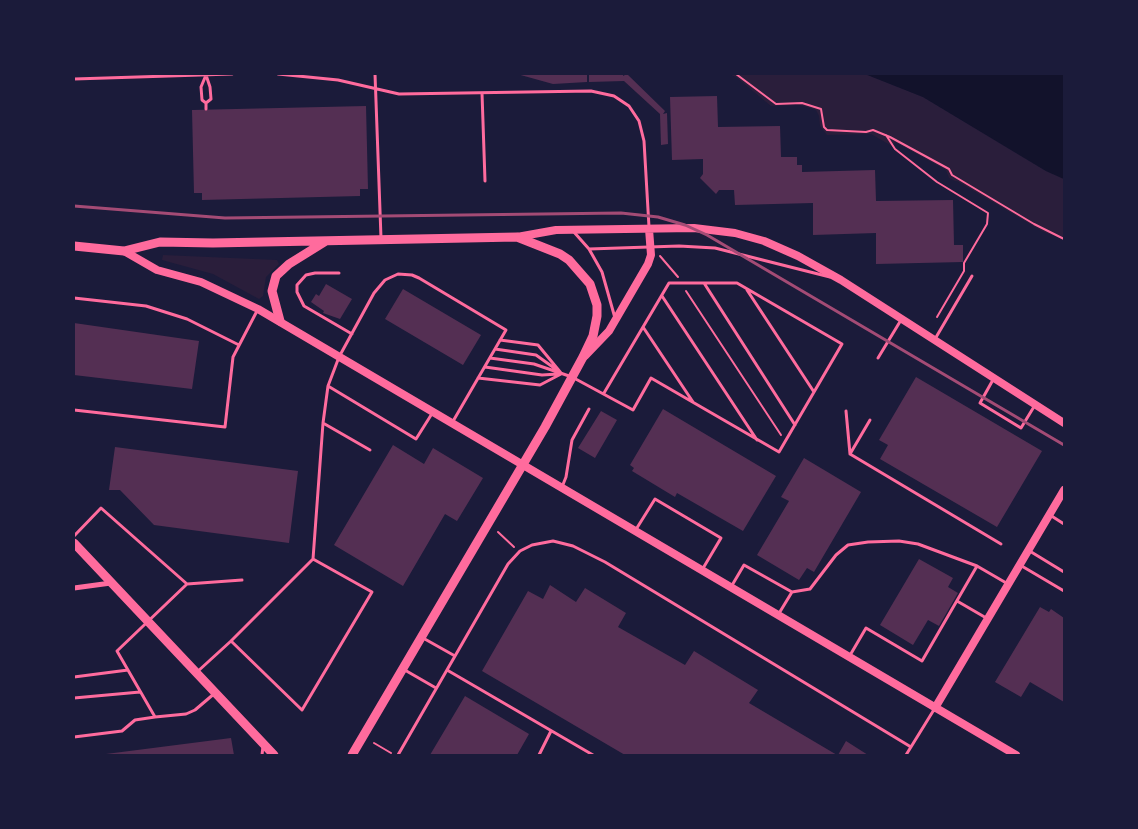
<!DOCTYPE html>
<html>
<head>
<meta charset="utf-8">
<style>
  body { margin:0 }
  #map { position:relative; width:1138px; height:829px; overflow:hidden; background:#1b1b3a; font-family:Mulish,sans-serif }
  canvas { display:block }
  .frame { position:absolute; inset:0; border:75px solid #1b1b3a; pointer-events:none }
</style>
</head>
<body>
<div id="map">
<canvas width="1138" height="829"></canvas>
<div class="frame"></div>
</div>
<script>
const g = document.querySelector('canvas').getContext('2d');
g.lineJoin = 'round';
function fill(path, color) { g.fillStyle = color; g.fill(path, 'evenodd'); }
const poly = rows => new Path2D(rows.map(r => 'M' + r).join(''));
function trace(path, color, width, dash) { g.strokeStyle = color; g.lineWidth = width; g.lineCap = dash ? 'butt' : 'round'; g.setLineDash(dash || []); g.stroke(path); }
const green = poly([
  [729,74,865,74,923,97,1046,171,1064,179,1064,240,1042,231,957,181,955,181,949,178,946,170,895,142,892,146,871,134,827,135,820,126,819,116,816,110,800,105,771,106,736,77],
  [163,255,277,260,279,264,266,277,263,296,259,299,213,274,162,260]
]);
const water = poly([
  [865,74,1064,74,1064,179,1046,171,923,97]
]);
const building = poly([
  [517,74,587,74,587,82,553,84],
  [589,74,623,74,623,76,627,74,665,111,663,114,667,113,668,144,661,145,660,114,624,81,589,82],
  [717,96,718,127,780,126,781,157,797,157,797,165,802,165,802,172,875,170,876,201,953,200,954,245,963,245,963,262,876,264,876,233,813,235,813,203,735,205,734,190,719,190,716,194,700,178,703,174,703,159,672,160,670,97],
  [366,106,368,189,360,189,360,196,202,200,202,193,194,193,192,110],
  [326,284,352,299,340,319,323,313,324,311,311,302,316,294,319,296],
  [403,289,481,335,463,365,385,319],
  [74,323,199,341,192,389,74,375],
  [916,377,1042,451,997,527,880,459,888,445,879,440],
  [663,409,776,476,743,531,677,493,675,497,632,471,634,468,630,465],
  [601,411,617,420,595,458,578,448],
  [393,445,424,464,433,448,483,478,457,521,445,514,403,586,334,545],
  [115,447,298,471,289,543,154,525,120,490,109,490],
  [804,458,861,492,814,572,807,568,799,580,757,555,789,501,781,497],
  [919,559,953,578,948,587,958,593,939,626,928,620,913,645,880,625],
  [550,585,576,602,585,588,626,613,618,627,685,665,694,651,758,690,749,703,837,755,625,755,482,671,528,591,543,599],
  [1040,607,1049,612,1051,609,1064,618,1064,702,1030,682,1021,697,995,682],
  [465,696,529,734,517,755,430,755],
  [231,738,234,755,106,755,106,754],
  [846,741,868,755,838,755]
]);
const path = poly([
  [736,74,776,104,802,103,821,109,824,127,827,130,866,132,873,130,890,137,949,169,952,175,1034,224,1064,239],
  [886,135,895,149,937,182,988,213,987,224,964,263,964,271,937,317],
  [660,256,678,277],
  [686,291,781,435],
  [498,532,514,547],
  [374,743,391,753]
]);
const service = poly([
  [278,74,338,80,399,94,591,91,614,96,629,106,639,121,644,141,649,227],
  [375,74,381,238],
  [206,75,201,87,202,100,206,103,206,109],
  [206,75,210,87,211,99,206,103],
  [74,79,232,74],
  [482,93,485,181],
  [573,231,589,249,602,272,615,318],
  [589,249,679,246,715,248,830,277],
  [339,273,315,273,306,275,297,285,297,292,304,306,352,334],
  [704,283,795,425],
  [747,290,814,392],
  [662,296,757,440],
  [74,298,146,306,187,319,239,345],
  [643,327,693,402],
  [935,339,972,276],
  [500,340,538,345,561,373],
  [495,349,536,355,557,370],
  [490,358,534,364,572,377,633,410,651,378,779,452,842,344,737,283,669,283,604,393],
  [878,358,901,320],
  [485,367,542,375,558,374],
  [478,378,540,385,561,374],
  [994,378,980,403,1021,428,1035,405],
  [328,386,416,439,433,412],
  [74,410,225,427,233,357,258,309],
  [846,411,850,454],
  [870,420,850,454,1001,544],
  [323,423,370,450],
  [562,487,566,477,572,440,589,409],
  [1050,515,1064,524],
  [635,531,655,499,721,538,702,570],
  [74,536,101,508,187,584,117,651,155,717,135,720,122,731,74,737],
  [1028,550,1064,572],
  [1020,565,1064,591],
  [187,584,242,580],
  [731,587,744,565,792,592,810,589,836,555,848,545,868,542,899,541,918,544,977,566],
  [957,601,988,619],
  [778,615,792,592],
  [423,638,455,656],
  [231,641,313,559],
  [849,657,866,628,922,661,977,566,1008,584],
  [403,669,436,688],
  [447,670,593,755],
  [197,672,231,641,302,710,372,592,313,559,323,423,328,386,339,357,374,293,385,280,398,274,412,275,419,278,506,330,452,423],
  [74,677,128,670],
  [74,698,140,692],
  [155,717,186,714,195,710,215,693],
  [262,755,263,746],
  [398,755,508,564,520,551,532,545,553,541,573,546,605,562,911,747],
  [539,755,551,731],
  [906,755,935,708]
]);
const minor = poly([
  [74,588,111,583]
]);
const tertiary = poly([
  [517,237,556,230,694,228,735,233,764,241,798,256,841,280,1064,423],
  [124,251,157,270,201,282,258,309,1016,755],
  [585,356,609,331,648,264,651,255,649,229],
  [935,708,1064,490]
]);
const secondary = poly([
  [74,246,124,251,160,242,213,243,517,237,560,254,569,260,590,284,597,305,597,316,593,336,583,357,545,427,352,755],
  [280,321,272,291,276,276,289,264,326,241],
  [74,543,274,755]
]);
const rail = poly([
  [74,206,225,218,621,213,658,217,685,225,707,235,1064,445]
]);
fill(green, '#2a1e3b');
fill(water, '#12122b');
fill(building, '#542f53');
trace(path, '#ff6b9d', 2);
trace(service, '#ff6b9d', 3);
trace(minor, '#ff6b9d', 5);
trace(tertiary, '#ff6b9d', 8);
trace(secondary, '#ff6b9d', 9);
trace(rail, '#a44b75', 3);
</script>
</body>
</html>
